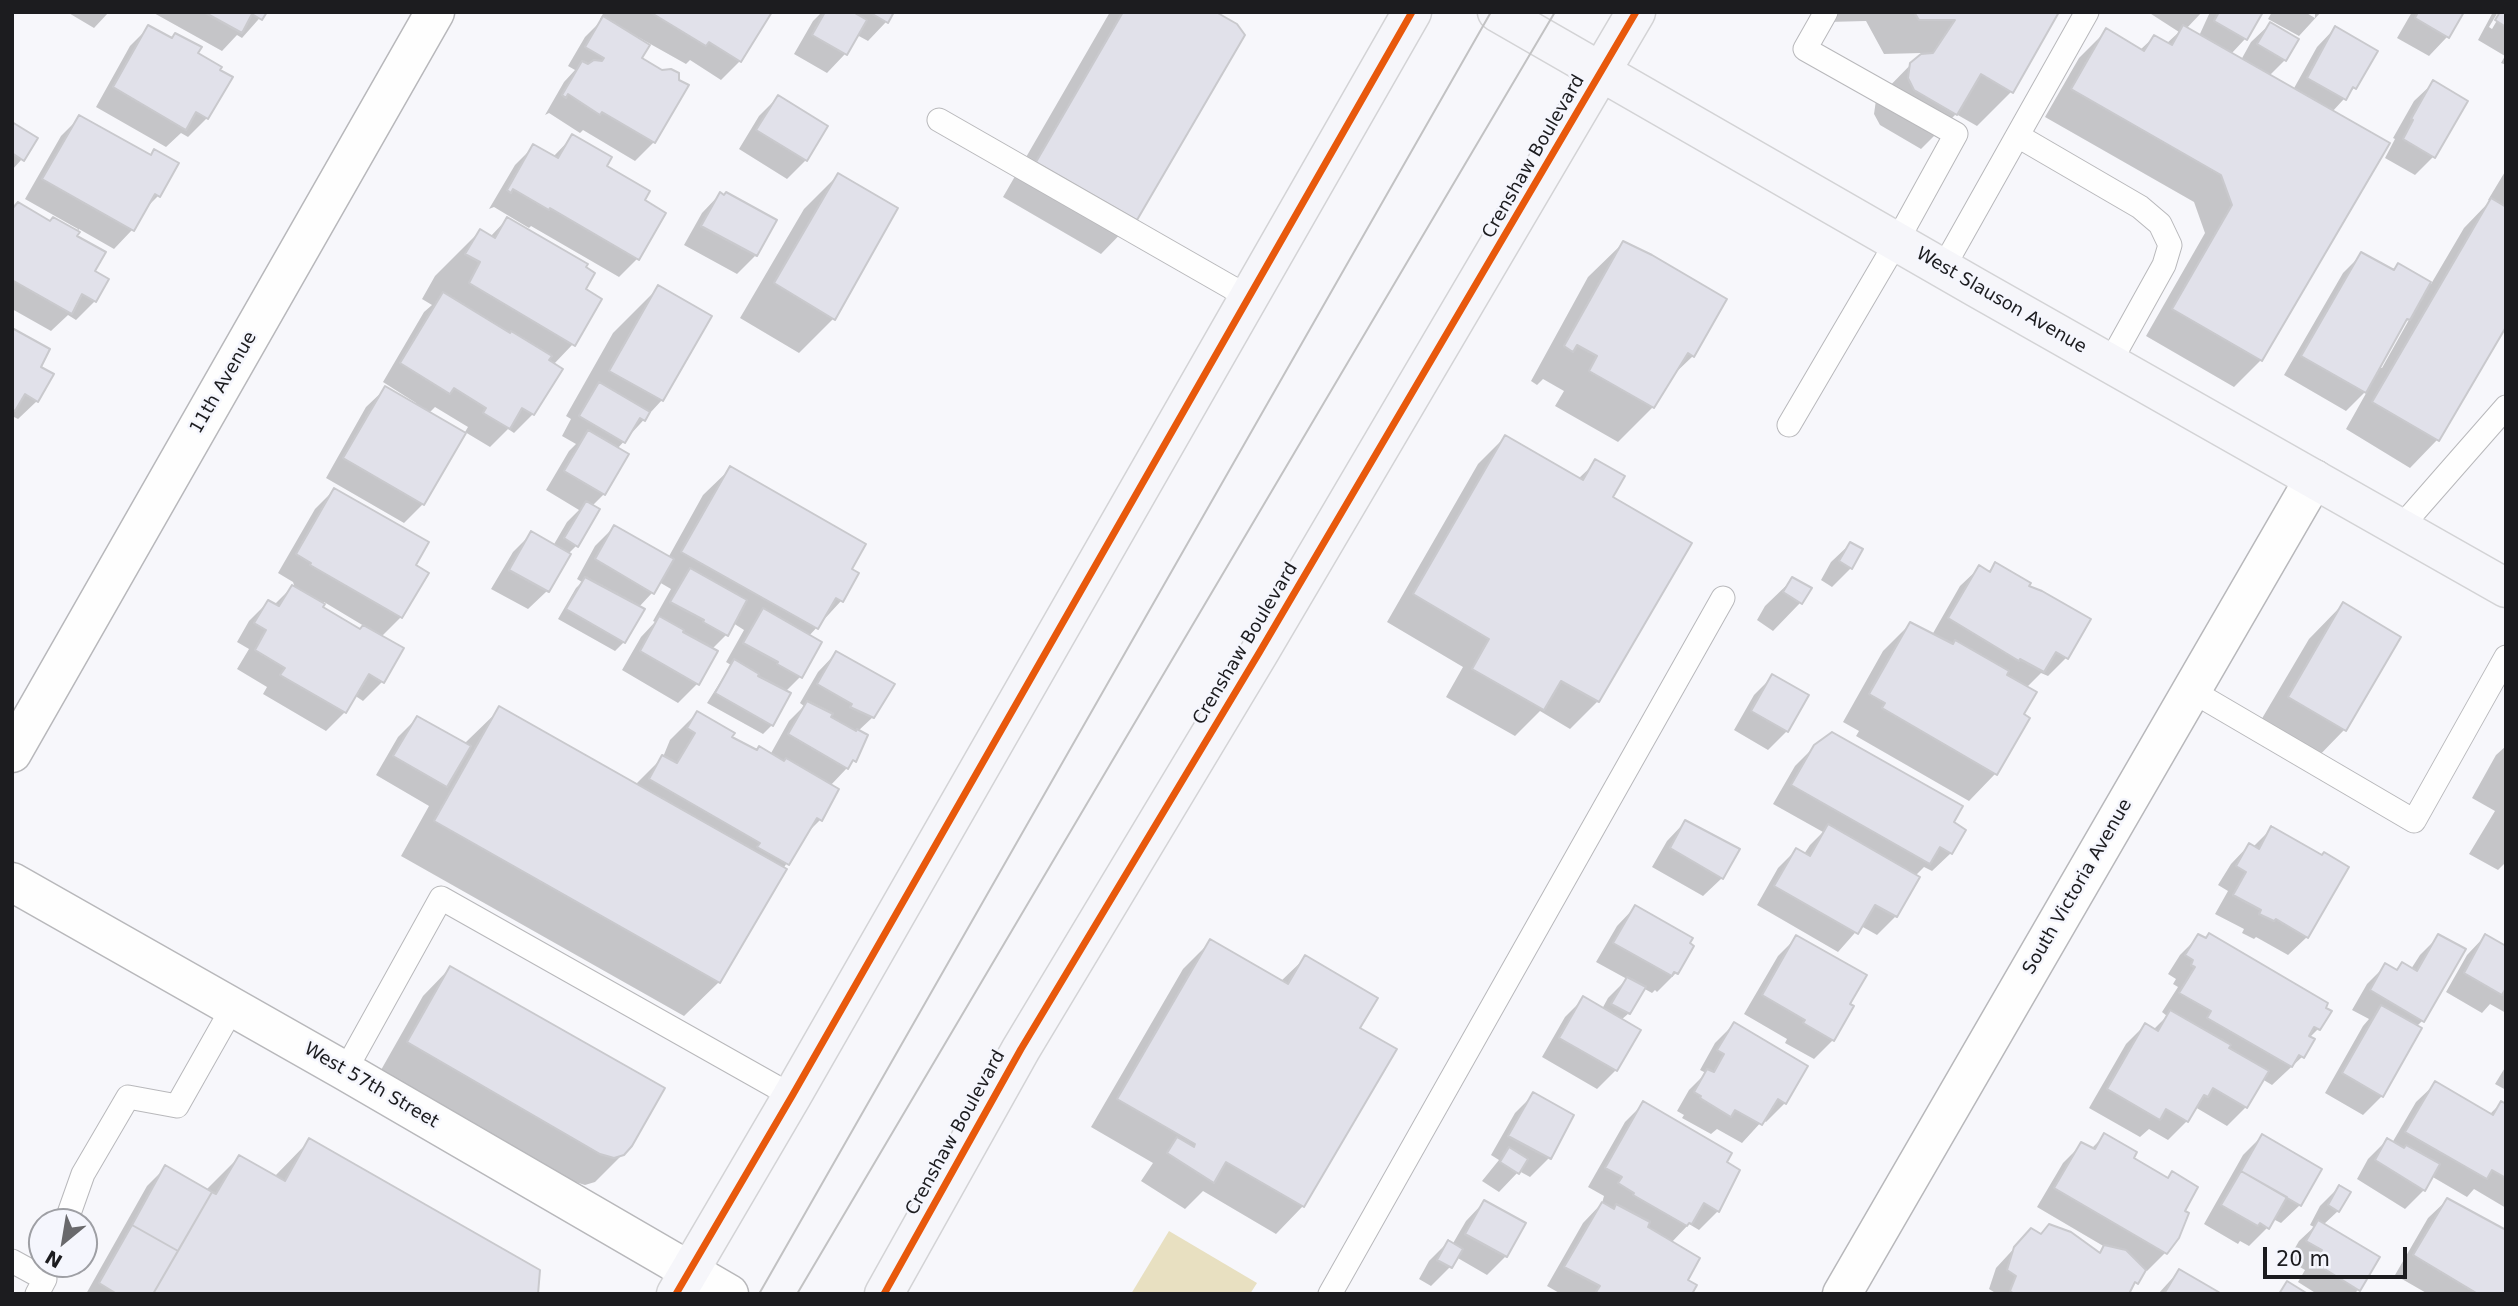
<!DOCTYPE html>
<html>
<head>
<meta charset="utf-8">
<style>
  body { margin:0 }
  #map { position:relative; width:2518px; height:1306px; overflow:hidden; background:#f7f7fb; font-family:"DejaVu Sans",sans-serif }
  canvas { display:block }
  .frame { position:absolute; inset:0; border:14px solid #1c1c1f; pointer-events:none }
  .north { position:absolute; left:28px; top:1208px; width:70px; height:70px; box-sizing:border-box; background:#f5f6fd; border:2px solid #9e9fa4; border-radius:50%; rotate:210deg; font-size:19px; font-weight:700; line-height:28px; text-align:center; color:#1c1c1f }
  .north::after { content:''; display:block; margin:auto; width:24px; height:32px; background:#69696c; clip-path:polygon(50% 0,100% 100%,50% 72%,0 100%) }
  .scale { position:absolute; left:2263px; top:1247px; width:144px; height:32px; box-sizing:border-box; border:4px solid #1c1c1f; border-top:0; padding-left:9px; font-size:21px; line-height:24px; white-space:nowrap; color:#1c1c1f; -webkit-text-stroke:5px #f5f6fd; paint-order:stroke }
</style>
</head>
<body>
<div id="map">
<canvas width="2518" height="1306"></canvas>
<div class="frame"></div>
<div class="north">N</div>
<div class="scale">20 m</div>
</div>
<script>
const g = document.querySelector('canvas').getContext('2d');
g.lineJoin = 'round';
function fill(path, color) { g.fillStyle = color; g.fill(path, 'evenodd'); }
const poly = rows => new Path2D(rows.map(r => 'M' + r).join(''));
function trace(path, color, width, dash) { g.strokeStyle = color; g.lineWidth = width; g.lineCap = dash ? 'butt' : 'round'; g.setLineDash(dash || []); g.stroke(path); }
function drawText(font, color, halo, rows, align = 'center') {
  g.font = font + ' "DejaVu Sans",sans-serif'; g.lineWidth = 5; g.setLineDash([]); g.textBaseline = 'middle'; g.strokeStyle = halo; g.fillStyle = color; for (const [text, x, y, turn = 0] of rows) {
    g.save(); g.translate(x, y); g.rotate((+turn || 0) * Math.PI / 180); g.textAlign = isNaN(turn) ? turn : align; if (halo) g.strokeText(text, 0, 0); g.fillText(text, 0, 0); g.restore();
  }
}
const green = poly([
  [1169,1231,1257,1283,1250,1294,1131,1294]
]);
const shadow = poly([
  [67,12,109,12,94,28],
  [152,12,265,12,242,38,237,35,222,51],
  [604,12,770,12,740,61,721,80,690,60,686,64,620,27,639,59,654,142,635,161,583,130,580,133,549,113,545,115,564,82,575,70,568,66,585,37,602,20,600,19],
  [822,12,892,12,886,22,868,41,857,35,845,54,827,73,794,54,813,21],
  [1110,12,1212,12,1243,35,1135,219,1101,254,1003,197],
  [1822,12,2057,12,2011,92,1977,126,1956,114,1921,149,1880,125,1874,114,1876,100,1922,53,1884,54,1866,21,1828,22],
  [2148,12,2202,12,2186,29,2199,36,2210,12,2261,12,2245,39,2231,54,2241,60,2251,42,2270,24,2297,39,2285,60,2269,76,2293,90,2317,47,2335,28,2354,88,2332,112,2261,360,2234,387,2146,336,2205,233,2194,202,2045,117,2079,58,2106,31,2140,50,2154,37,2166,44,2179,32],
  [2272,12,2305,12,2315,18,2315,14,2312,12,2321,12,2299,36,2268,19],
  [2412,12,2462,12,2447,37,2429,56,2397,38],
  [2493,12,2498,12,2489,27,2492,29,2502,12,2506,12,2506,65,2501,63,2505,56,2478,40],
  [149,27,196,54,207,118,188,137,181,133,166,147,96,107,130,46],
  [2433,83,2434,156,2415,175,2385,158,2395,139,2393,138,2414,101],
  [778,97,806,160,787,179,739,149,759,116],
  [80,117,149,157,155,151,158,196,143,211,132,230,114,249,79,229,75,236,95,301,76,320,68,315,51,331,12,309,12,210,76,232,78,229,25,199,61,136],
  [12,125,22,159,12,170],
  [573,136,643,200,637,259,619,277,531,226,529,228,494,207,489,209,515,165,534,146,553,157],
  [2506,170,2506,324,2437,440,2410,468,2346,429,2369,388,2346,411,2284,375,2343,273,2361,255,2392,271,2398,266,2431,284,2464,228,2490,201,2488,200],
  [2410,318,2382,368,2379,367,2401,326],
  [838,175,834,318,799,353,740,318,804,209],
  [720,194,756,255,737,274,684,245,702,213],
  [507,219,583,290,573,344,553,365,560,370,533,414,514,433,508,429,490,447,465,432,468,427,435,407,428,414,423,504,404,523,326,478,366,407,385,389,415,406,416,403,383,382,424,312,432,305,422,299,435,276,480,231,490,237],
  [1623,243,1693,356,1671,377,1653,407,1618,442,1555,406,1564,391,1543,379,1537,385,1531,381,1588,277],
  [658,288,662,400,617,449,604,494,592,506,576,546,569,553,547,591,528,609,491,589,513,552,532,533,553,546,567,522,579,510,546,490,569,451,576,444,562,436,571,419,566,416,613,333],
  [12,330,38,368,37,401,18,419,12,416],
  [1505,437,1578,479,1596,462,1611,498,1690,543,1598,701,1570,729,1540,711,1515,736,1446,697,1463,667,1387,622,1478,464],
  [731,468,849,570,841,601,808,637,800,677,785,692,772,725,763,734,707,703,731,665,726,662,744,630,733,623,726,635,712,649,697,684,678,703,622,670,641,637,655,622,653,621,671,589,659,582,652,593,638,608,624,642,615,651,558,619,576,588,582,582,577,579,595,546,614,527,668,558,703,495],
  [334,490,413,566,401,617,381,637,401,649,382,682,363,701,354,695,345,712,326,731,263,694,267,687,237,669,249,649,237,642,249,621,268,602,274,605,294,585,293,582,278,573,315,509],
  [324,602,364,626,359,630,320,608],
  [1850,544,1851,568,1832,587,1821,580,1831,562],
  [1996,564,2027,587,2067,657,2048,676,2041,673,2026,688,2022,715,1996,773,1969,801,1856,736,1859,731,1843,722,1883,651,1910,624,1932,635,1960,586,1979,568,1988,572],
  [1793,579,1809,589,1800,603,1773,631,1757,620,1765,606],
  [2343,604,2345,729,2311,764,2254,732,2309,639],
  [836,653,873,717,857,732,847,768,830,786,820,820,805,835,783,869,719,982,684,1016,401,856,429,806,376,775,398,737,417,718,465,743,500,709,635,785,663,757,670,740,697,713,730,737,756,751,770,755,789,721,804,706,800,703,818,672],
  [1773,676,1787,731,1768,750,1734,730,1754,695],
  [1815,746,1951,823,1951,853,1932,871,1924,867,1915,876,1896,916,1877,935,1861,926,1838,952,1757,905,1778,868,1796,850,1804,854,1810,845,1823,832,1773,804,1795,766],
  [2506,746,2506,862,2498,870,2469,854,2495,811,2472,798,2496,755],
  [1685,822,1722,878,1703,896,1652,867,1667,841],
  [2271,829,2307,937,2288,955,2256,937,2254,939,2242,933,2244,929,2215,914,2228,891,2218,885,2231,864,2249,845,2253,847],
  [1635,907,1676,973,1657,992,1655,990,1652,993,1643,988,1629,1013,1621,1020,1616,1070,1597,1089,1542,1057,1565,1017,1584,998,1602,1009,1608,998,1627,979,1596,962,1617,926],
  [2199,936,2318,1029,2309,1038,2302,1057,2272,1085,2262,1079,2246,1107,2227,1126,2195,1107,2187,1121,2168,1140,2149,1129,2140,1137,2089,1108,2126,1044,2145,1025,2153,1030,2167,1016,2162,1012,2178,987,2173,984,2176,979,2168,974,2180,955],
  [2439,936,2422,1021,2416,1027,2382,1096,2363,1115,2325,1093,2363,1026,2369,1019,2352,1010,2367,984,2385,966,2395,971,2402,964,2411,969,2420,955],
  [2485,936,2506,948,2506,1013,2490,1004,2482,1013,2446,992,2467,955],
  [1797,937,1852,1007,1833,1040,1814,1059,1785,1043,1787,1039,1744,1014,1778,956],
  [1210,942,1280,982,1305,958,1358,1029,1303,1206,1276,1234,1203,1191,1185,1209,1141,1181,1153,1163,1091,1127,1183,969],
  [450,968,623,1154,595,1182,585,1185,572,1181,381,1070,423,996],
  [1734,1024,1785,1103,1766,1122,1763,1120,1742,1143,1717,1129,1711,1134,1682,1118,1684,1115,1677,1111,1689,1090,1706,1073,1700,1070,1715,1043],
  [2506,1066,2506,1090,2495,1084],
  [2435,1084,2489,1115,2501,1103,2506,1106,2506,1208,2474,1189,2467,1197,2431,1176,2424,1190,2405,1209,2357,1179,2368,1159,2387,1140,2392,1143,2416,1102],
  [1534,1094,1572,1115,1549,1158,1530,1177,1519,1171,1499,1192,1482,1181,1499,1160,1491,1155,1515,1113],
  [1644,1103,1724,1163,1718,1211,1699,1230,1689,1224,1671,1243,1690,1294,1561,1294,1547,1286,1583,1223,1602,1203,1604,1196,1588,1187,1625,1122],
  [2105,1135,2131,1159,2167,1179,2172,1173,2165,1253,2147,1271,2144,1270,2127,1294,1997,1294,1989,1289,1996,1268,2031,1230,2040,1235,2098,1254,2105,1247,2037,1207,2063,1163,2082,1144,2091,1149],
  [2262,1136,2300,1205,2281,1223,2273,1219,2267,1228,2249,1246,2240,1241,2238,1244,2204,1224,2243,1155],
  [310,1140,536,1294,86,1294,147,1186,166,1167,206,1190,239,1157,274,1177],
  [2339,1187,2338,1211,2323,1225,2359,1289,2354,1294,2317,1294,2298,1282,2305,1270,2288,1260,2299,1241,2314,1227,2310,1225,2320,1206],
  [2447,1200,2506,1294,2428,1294,2395,1275,2428,1218],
  [1484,1202,1506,1256,1487,1275,1456,1257,1450,1267,1431,1286,1419,1279,1429,1261,1448,1242,1452,1245,1466,1221],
  [2179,1271,2218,1294,2158,1294]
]);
const building = poly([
  [204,12,267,12,262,20,252,14,242,33,204,12],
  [650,12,772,12,741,62,709,42,706,46,650,12],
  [825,12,853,12,867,20,847,55,812,35,825,12],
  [869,12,894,12,888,23,869,12],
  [1123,12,1216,12,1237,24,1245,35,1137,220,1036,162,1123,12],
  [1914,12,2059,12,2013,93,1981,74,1957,115,1914,90,1908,78,1910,63,1921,54,1933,53,1955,20,1919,20,1914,12],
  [2219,12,2263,12,2247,40,2214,21,2219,12],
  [2418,12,2464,12,2449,38,2415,18,2418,12],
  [2500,12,2506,12,2506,27,2495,20,2500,12],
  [603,16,650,45,642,58,662,70,671,69,679,73,679,80,689,85,655,143,602,112,600,115,568,94,566,98,562,95,582,61,588,64,594,60,602,61,604,58,585,47,603,16],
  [2270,22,2299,39,2286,61,2257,44,2270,22],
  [148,25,172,38,175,33,202,47,198,53,222,67,220,70,233,77,208,119,196,112,186,130,113,87,148,25],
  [2183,25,2390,143,2262,361,2172,309,2232,205,2221,175,2071,89,2106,28,2144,51,2154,35,2172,45,2183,25],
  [2335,26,2378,51,2356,89,2353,87,2346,100,2307,78,2335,26],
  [2433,80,2468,101,2435,158,2403,139,2413,120,2411,119,2433,80],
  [778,95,828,126,807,161,756,130,778,95],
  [79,115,151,155,154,149,179,163,160,197,155,194,134,231,42,179,79,115],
  [12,122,38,138,24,161,12,153,12,122],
  [572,134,612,157,607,166,650,191,645,200,666,213,639,260,550,208,549,210,513,189,511,193,507,190,533,144,558,158,572,134],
  [838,173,898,208,835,320,774,283,838,173],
  [720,192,724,195,726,192,777,220,757,256,701,226,720,192],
  [2491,198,2506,207,2506,327,2439,441,2372,402,2491,198],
  [18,202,50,221,53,217,80,232,77,236,106,252,95,271,109,279,96,302,82,294,72,314,12,280,12,209,18,202],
  [507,217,588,264,586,267,595,273,586,289,602,299,575,346,469,283,480,262,465,254,480,229,495,238,507,217],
  [1623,241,1652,255,1727,299,1694,357,1688,353,1654,408,1589,371,1597,356,1577,345,1573,352,1564,346,1623,241],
  [2361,252,2394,270,2398,263,2431,282,2410,320,2407,319,2366,393,2301,356,2361,252],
  [658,285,712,316,663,401,609,371,658,285],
  [443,292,510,333,511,331,552,356,549,360,563,369,534,415,522,408,510,429,483,413,486,408,454,388,450,394,400,363,443,292],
  [12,328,50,349,41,367,54,374,38,402,25,394,15,411,12,410,12,328],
  [599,382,650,412,645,421,640,418,625,443,579,416,599,382],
  [385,386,466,433,424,505,343,458,385,386],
  [588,430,629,454,605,495,564,471,588,430],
  [1505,435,1583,480,1595,459,1625,476,1613,497,1692,543,1599,702,1561,681,1544,710,1472,669,1489,639,1413,594,1505,435],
  [730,466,866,544,852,569,859,573,843,602,836,598,818,629,681,552,730,466],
  [334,488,429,542,416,565,429,573,402,618,310,565,311,563,296,554,334,488],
  [586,501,600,509,578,547,564,538,586,501],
  [614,525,674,559,654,594,595,559,614,525],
  [531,531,571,554,549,592,509,570,531,531],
  [1850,542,1863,549,1852,569,1839,561,1850,542],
  [1995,562,2031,583,2029,586,2042,591,2091,619,2068,659,2056,652,2044,672,2020,659,2019,661,1948,618,1979,565,1990,572,1995,562],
  [690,568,747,600,728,636,703,622,704,620,670,602,690,568],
  [585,577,645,609,625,643,566,609,585,577],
  [1792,577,1812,588,1802,604,1783,592,1792,577],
  [292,585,325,604,323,607,360,629,363,625,404,648,384,683,369,674,346,713,280,675,285,668,255,650,266,630,254,623,268,600,279,606,292,585],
  [2343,602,2401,637,2346,731,2288,697,2343,602],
  [763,608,822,642,802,678,777,664,778,662,743,643,763,608],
  [659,616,684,630,683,632,718,651,699,685,640,651,659,616],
  [1910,622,1953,644,1955,640,2009,671,2007,675,2037,692,2024,714,2030,718,1997,775,1882,708,1885,703,1869,694,1910,622],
  [836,651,895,684,874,718,850,707,852,704,817,684,836,651],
  [734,659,759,674,758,676,791,693,773,726,715,693,734,659],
  [1772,674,1809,695,1788,732,1751,711,1772,674],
  [807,701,833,714,831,717,856,731,857,729,868,735,856,762,853,760,848,769,788,734,807,701],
  [499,706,787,869,720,983,434,821,499,706],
  [697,711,735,733,732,737,757,750,759,746,784,761,786,758,839,789,822,821,817,818,789,865,757,847,760,843,649,779,662,755,677,763,695,733,687,728,697,711],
  [417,716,471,746,447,787,393,756,417,716],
  [1832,732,1963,806,1954,822,1966,830,1952,854,1940,847,1930,864,1791,785,1814,745,1832,732],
  [1685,820,1740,849,1723,879,1670,848,1685,820],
  [1828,824,1920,877,1897,917,1875,905,1858,934,1774,886,1796,848,1810,856,1828,824],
  [2271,826,2322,855,2324,852,2349,867,2308,938,2276,919,2274,921,2259,914,2261,910,2233,895,2246,872,2236,866,2249,843,2259,849,2271,826],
  [1635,905,1693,938,1690,943,1694,946,1678,974,1674,972,1672,976,1613,943,1635,905],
  [2209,933,2328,1003,2326,1008,2332,1011,2320,1030,2314,1027,2309,1036,2315,1039,2304,1058,2299,1055,2292,1067,2207,1018,2211,1011,2179,993,2195,967,2191,965,2193,960,2185,955,2198,934,2206,938,2209,933],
  [2438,934,2466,949,2424,1022,2370,990,2385,963,2397,970,2402,962,2417,971,2438,934],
  [2485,934,2506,946,2506,988,2502,995,2464,973,2485,934],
  [1796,935,1867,975,1850,1004,1854,1006,1834,1041,1803,1023,1805,1020,1762,995,1796,935],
  [1210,939,1288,984,1305,955,1378,998,1360,1028,1397,1049,1304,1207,1226,1162,1214,1183,1167,1153,1177,1137,1194,1147,1195,1144,1117,1099,1210,939],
  [450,966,665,1088,632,1146,624,1155,614,1158,600,1154,407,1042,450,966],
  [1627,977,1646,987,1630,1014,1611,1004,1627,977],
  [1583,996,1641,1030,1617,1071,1559,1038,1583,996],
  [2381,1005,2422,1028,2383,1097,2342,1073,2381,1005],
  [2170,1010,2231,1045,2229,1048,2269,1071,2247,1108,2213,1088,2208,1097,2204,1095,2188,1122,2166,1109,2160,1120,2107,1089,2145,1023,2158,1031,2170,1010],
  [1734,1022,1808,1066,1786,1104,1778,1099,1762,1125,1735,1110,1731,1117,1700,1098,1701,1096,1694,1092,1707,1069,1714,1072,1724,1054,1717,1050,1734,1022],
  [2435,1081,2493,1115,2501,1101,2506,1104,2506,1178,2492,1170,2487,1179,2405,1132,2435,1081],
  [1533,1092,1574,1115,1551,1159,1508,1136,1533,1092],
  [1643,1101,1732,1153,1727,1162,1740,1170,1719,1212,1704,1203,1692,1224,1689,1223,1687,1226,1633,1195,1634,1193,1618,1183,1622,1177,1605,1168,1643,1101],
  [2104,1133,2137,1152,2134,1158,2168,1178,2172,1171,2198,1187,2185,1211,2189,1213,2179,1238,2167,1254,2054,1188,2081,1142,2095,1149,2104,1133],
  [2262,1134,2322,1169,2301,1206,2241,1171,2262,1134],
  [309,1138,540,1270,538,1294,153,1294,212,1192,216,1194,239,1155,285,1181,309,1138],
  [2387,1138,2404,1148,2406,1145,2440,1164,2425,1191,2375,1160,2387,1138],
  [1509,1147,1528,1159,1519,1174,1500,1162,1509,1147],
  [165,1165,212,1192,178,1251,132,1225,165,1165],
  [2241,1171,2287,1197,2269,1229,2260,1223,2258,1226,2221,1205,2241,1171],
  [2339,1185,2351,1192,2339,1212,2328,1205,2339,1185],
  [2447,1198,2506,1230,2506,1294,2478,1294,2413,1255,2447,1198],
  [1484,1200,1526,1223,1507,1257,1465,1234,1484,1200],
  [1602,1202,1614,1209,1616,1204,1650,1222,1648,1227,1700,1258,1688,1280,1697,1285,1692,1294,1600,1294,1596,1292,1600,1286,1564,1267,1602,1202],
  [2318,1220,2380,1257,2360,1291,2315,1263,2322,1250,2306,1241,2318,1220],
  [2049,1224,2071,1232,2100,1253,2104,1245,2126,1250,2146,1270,2138,1284,2135,1282,2129,1294,2014,1294,2010,1291,2016,1276,2007,1270,2014,1247,2031,1228,2041,1234,2049,1224],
  [132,1225,178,1251,153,1294,117,1294,99,1283,132,1225],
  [1448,1240,1463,1249,1452,1268,1437,1260,1448,1240],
  [2179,1269,2222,1294,2164,1294,2179,1269],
  [2287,1281,2308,1294,2279,1294,2287,1281]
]);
const service = poly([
  [939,120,1248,297],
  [2018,136,2140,207,2160,224,2170,245,2164,265,2109,364],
  [1943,268,2087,12],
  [1789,425,1897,241,1956,134,1805,49,1826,12],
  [2400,528,2506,407],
  [2192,691,2414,821,2506,657],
  [345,1071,441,898,792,1096],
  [66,1222,83,1174,128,1097,177,1106,233,1007],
  [12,1261,45,1279,37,1294],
  [1330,1294,1723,598]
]);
const minor = poly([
  [12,753,435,12],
  [12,882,345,1071,729,1294],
  [1842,1294,2314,479]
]);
const primary = poly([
  [1497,12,1977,288,2506,588],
  [676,1294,792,1096,1412,12],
  [884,1294,1021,1049,1259,653,1636,12]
]);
const tram = poly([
  [759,1294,1491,12],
  [797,1294,1555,12]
]);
const cycleway = poly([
  [676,1294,792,1096,1412,12],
  [884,1294,1021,1049,1259,653,1636,12]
]);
const streetNames = [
  ["Crenshaw Boulevard",1534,157,-60],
  ["West Slauson Avenue",2001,301,30],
  ["11th Avenue",224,383,-60],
  ["Crenshaw Boulevard",1246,644,-59],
  ["South Victoria Avenue",2078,887,-60],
  ["West 57th Street",371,1086,30],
  ["Crenshaw Boulevard",956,1133,-61]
];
fill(green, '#e8e0c1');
fill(shadow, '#0003');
fill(building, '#e1e1ea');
trace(building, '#c9c9cd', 2);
trace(service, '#b8b8bb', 25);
trace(minor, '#b8b8bb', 41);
trace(primary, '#d3d3d5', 41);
trace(service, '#fefefe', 23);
trace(minor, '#fefefe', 38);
trace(primary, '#f6f6fa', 38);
trace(tram, '#c2c2c3', 2);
trace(cycleway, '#e8590c', 7);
drawText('18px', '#1c1c1f', '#f5f6fd', streetNames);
</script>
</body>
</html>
